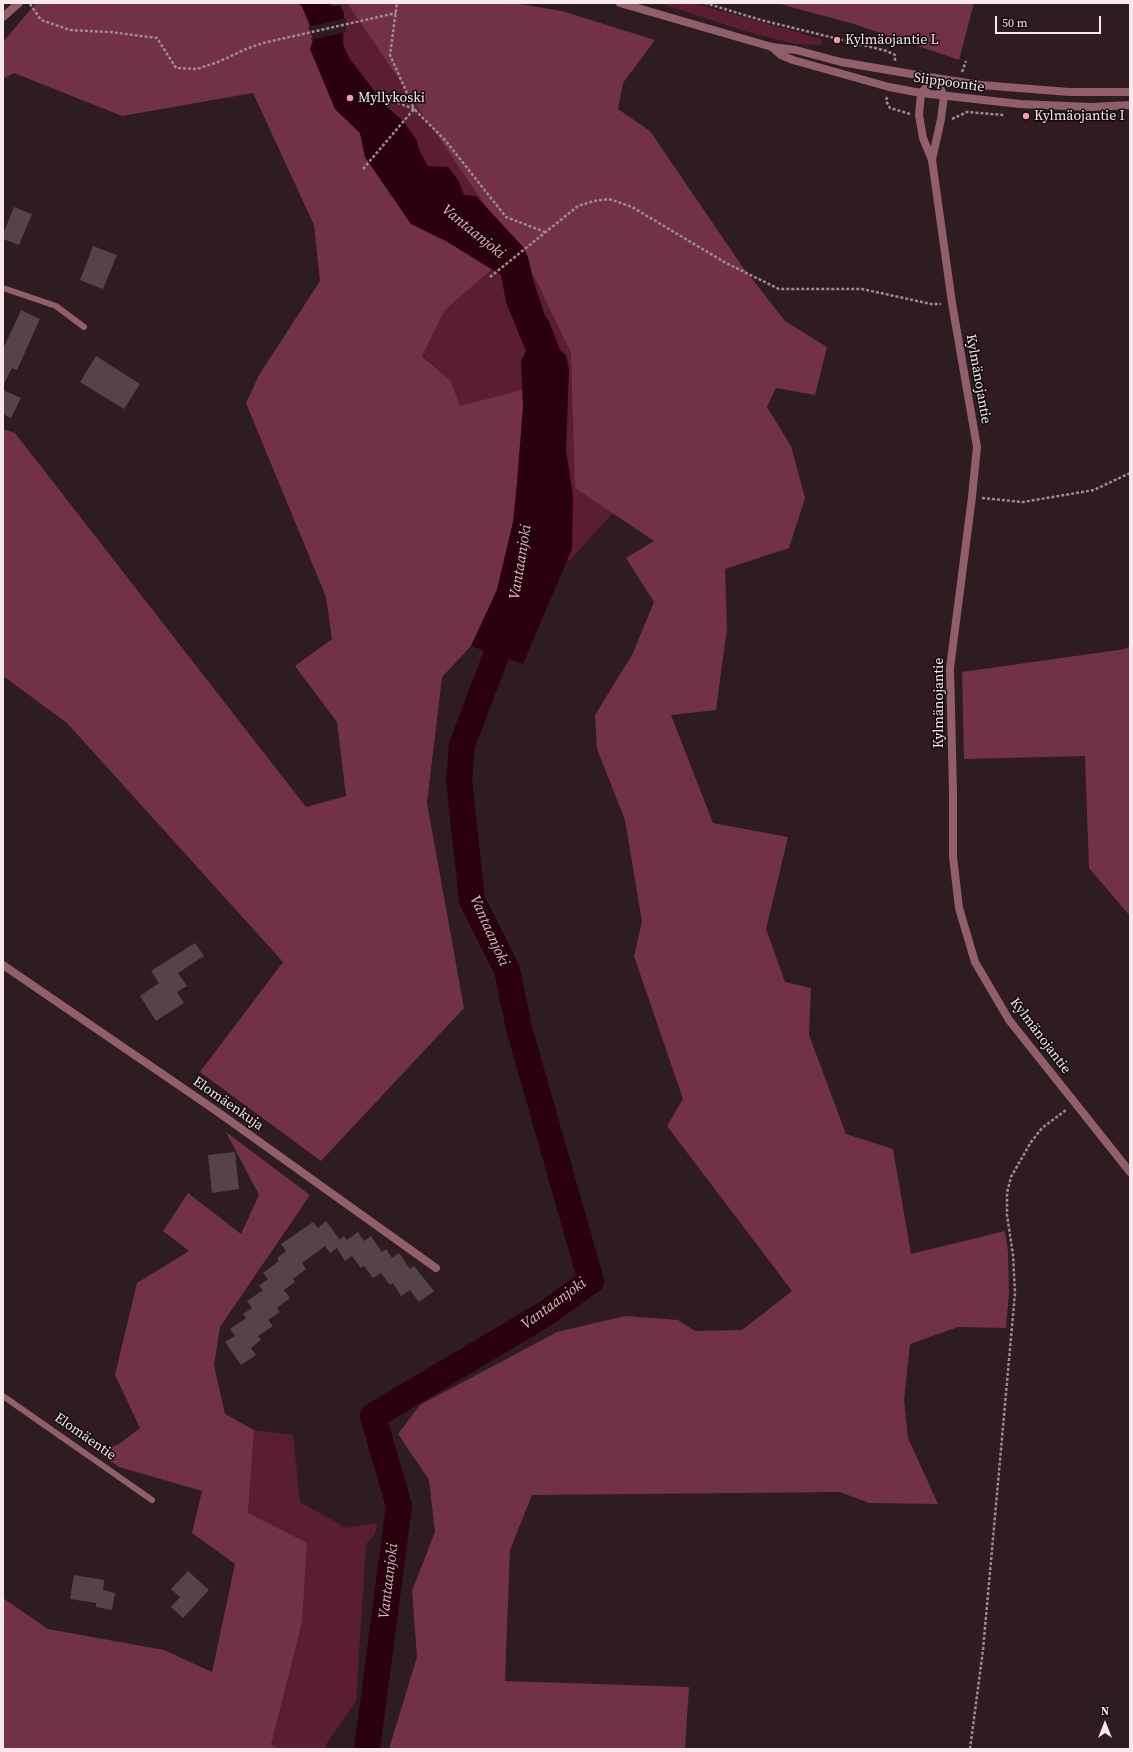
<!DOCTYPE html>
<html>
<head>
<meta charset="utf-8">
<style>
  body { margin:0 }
  #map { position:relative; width:1133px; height:1752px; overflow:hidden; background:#2e1c20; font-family:"Source Serif 4",serif }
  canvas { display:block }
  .frame { position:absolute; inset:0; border:4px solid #f6e8eb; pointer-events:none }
  .north { position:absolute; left:1085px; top:1704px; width:40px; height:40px; -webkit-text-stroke:3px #11090b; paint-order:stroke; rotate:0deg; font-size:11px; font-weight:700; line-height:16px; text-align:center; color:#f6e8eb }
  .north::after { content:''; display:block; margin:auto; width:14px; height:18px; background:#f6e8eb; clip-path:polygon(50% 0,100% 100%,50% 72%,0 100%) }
  .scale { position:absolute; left:995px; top:16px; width:106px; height:18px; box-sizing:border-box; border:2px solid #f6e8eb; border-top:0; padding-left:5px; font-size:12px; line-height:14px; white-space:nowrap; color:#f6e8eb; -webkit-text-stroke:3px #11090b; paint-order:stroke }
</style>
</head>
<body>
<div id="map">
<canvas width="1133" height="1752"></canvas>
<div class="frame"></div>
<div class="north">N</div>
<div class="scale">50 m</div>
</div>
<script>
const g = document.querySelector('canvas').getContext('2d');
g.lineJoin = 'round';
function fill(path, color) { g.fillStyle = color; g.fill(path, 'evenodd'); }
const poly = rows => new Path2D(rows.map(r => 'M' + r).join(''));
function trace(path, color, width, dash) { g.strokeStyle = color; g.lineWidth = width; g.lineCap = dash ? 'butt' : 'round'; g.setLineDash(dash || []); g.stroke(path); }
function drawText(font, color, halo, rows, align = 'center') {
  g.font = font + ' "Source Serif 4",serif'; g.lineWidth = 3; g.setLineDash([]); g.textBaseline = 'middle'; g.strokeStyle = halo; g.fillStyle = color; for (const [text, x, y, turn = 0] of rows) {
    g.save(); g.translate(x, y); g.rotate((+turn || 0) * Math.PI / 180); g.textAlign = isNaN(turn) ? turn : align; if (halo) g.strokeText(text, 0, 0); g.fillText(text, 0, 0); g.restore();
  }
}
const green = poly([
  [269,3,463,3,624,501,570,560,481,567,466,405,460,406,451,381,422,355,445,310],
  [659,3,694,3,818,38,822,40,821,45,795,44,748,32],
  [254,1430,293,1435,300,1502,346,1528,377,1523,375,1534,366,1544,356,1701,327,1743,325,1749,282,1749,271,1745,302,1623,248,1513]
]);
const forest = poly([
  [36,3,297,3,302,6,314,36,335,109,360,133,365,157,411,224,446,241,492,269,445,310,422,356,451,381,460,406,522,390,523,406,513,522,497,590,471,646,442,677,427,803,464,1008,321,1161,200,1072,283,962,67,723,3,676,3,429,15,433,306,807,346,796,337,722,295,666,332,639,326,597,246,403,259,375,320,281,314,225,253,93,122,116,14,73,3,79,3,42],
  [347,3,514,3,562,11,655,40,623,83,618,109,650,131,742,266,785,321,827,347,815,395,776,388,767,407,791,446,805,498,789,548,725,569,727,628,716,710,671,715,713,823,788,837,766,929,785,982,811,988,809,1035,846,1134,893,1149,911,1254,1005,1231,1008,1252,1009,1293,1006,1328,958,1327,910,1344,904,1400,908,1438,938,1504,869,1503,840,1492,532,1495,510,1550,505,1681,689,1687,685,1749,389,1749,417,1657,412,1591,435,1532,429,1480,398,1434,420,1405,557,1332,625,1316,678,1320,695,1331,742,1330,792,1291,667,1126,683,1099,634,956,642,922,625,820,597,749,595,715,632,655,654,602,626,558,654,541,575,488,571,353,536,280],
  [776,3,974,3,959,60,854,24],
  [1130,646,1130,916,1089,868,1085,756,964,759,962,672,1125,649],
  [226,1132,310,1195,220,1327,214,1365,225,1414,254,1430,248,1513,307,1543,302,1623,271,1745,282,1749,3,1749,3,1598,48,1629,164,1650,212,1672,235,1564,192,1533,202,1491,119,1467,97,1452,119,1444,140,1428,115,1375,137,1283,189,1251,163,1231,188,1193,241,1234,259,1195]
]);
const water = poly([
  [297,3,328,3,333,6,340,5,344,13,343,44,349,58,386,106,403,121,416,139,420,152,428,166,448,167,458,180,464,195,476,196,523,247,528,257,534,283,545,316,549,321,560,350,566,355,569,369,566,450,573,496,572,549,523,664,471,646,497,590,513,522,517,487,523,406,521,361,526,351,506,302,501,275,446,241,411,224,365,157,360,133,335,109,310,49,314,36,302,6]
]);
const pier = poly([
  [346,18,346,32,311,40,312,36,308,27]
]);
const river = poly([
  [367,1749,399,1506,373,1416,545,1314,591,1281,519,1028,507,970,472,900,459,780,462,745,509,621]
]);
const building = poly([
  [14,207,32,214,19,245,3,239,3,234],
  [93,246,117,255,103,289,80,280],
  [21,310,40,319,17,370,12,368,3,386,3,349],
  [96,356,140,384,124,409,80,382],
  [3,390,21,398,11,418,3,414],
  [195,943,204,956,178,973,187,986,177,992,184,1003,156,1021,140,996,159,983,151,971],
  [235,1152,239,1189,212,1193,208,1155],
  [326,1221,340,1240,344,1236,347,1240,358,1232,364,1241,371,1236,382,1252,386,1249,392,1258,399,1253,410,1269,414,1266,434,1291,419,1302,410,1290,401,1296,393,1283,390,1285,381,1273,373,1278,364,1266,361,1268,352,1256,345,1261,337,1248,330,1253,325,1246,302,1263,306,1269,293,1279,295,1282,284,1290,290,1298,277,1308,280,1312,268,1320,273,1326,258,1336,261,1340,251,1348,256,1355,241,1365,225,1342,235,1336,230,1329,246,1318,243,1314,252,1308,247,1301,263,1290,259,1286,268,1279,263,1273,279,1261,277,1258,286,1251,281,1244,313,1222,318,1228],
  [188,1571,209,1590,183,1618,171,1607,180,1597,171,1589],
  [74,1575,104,1580,103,1590,115,1593,112,1610,96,1607,96,1603,70,1599]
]);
const path = poly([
  [705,3,761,20,887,51,895,55,895,61],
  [30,4,41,20,70,30,110,32,157,38,176,68,197,69,218,62,246,49,263,43,396,13],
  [962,72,966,61],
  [887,97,886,101,890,108,910,114],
  [388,99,414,109,390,55,397,3],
  [952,119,967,112,1004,115],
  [363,169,414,109,445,140,506,217,545,232],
  [490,277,578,206,594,201,609,199,632,207,726,263,779,289,862,289,931,304,941,304],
  [982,498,1023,502,1094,490,1130,473],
  [970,1749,983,1650,1015,1293,1013,1255,1007,1215,1007,1193,1011,1177,1031,1142,1042,1128,1066,1110]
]);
const service = poly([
  [3,288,56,306,84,327],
  [3,1396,152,1500]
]);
const minor = poly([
  [3,17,19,3],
  [3,965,215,1110,436,1268]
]);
const tertiary = poly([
  [620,3,772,47,796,50,841,62,935,78,981,85,1069,92,1130,92],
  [772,47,781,55,793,60,889,87,921,93,1020,104,1091,107,1130,105],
  [935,78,921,93,919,115,923,138,932,160,952,303,977,447,972,497,950,668,953,791,953,857,959,908,975,962,1009,1020,1130,1172],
  [932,160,941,119,944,96,935,78]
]);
const markers = [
  [837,40,4,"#f29ab0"],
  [350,98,4,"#f29ab0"],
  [1026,116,4,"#f29ab0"]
];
const poiNames = [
  ["Kylmäojantie L",845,40],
  ["Myllykoski",358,98],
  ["Kylmäojantie I",1034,116]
];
const streetNames = [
  ["Siippoontie",949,83,8],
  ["Kylmänojantie",978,379,80],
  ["Kylmänojantie",939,703,-90],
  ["Kylmänojantie",1040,1036,53],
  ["Elomäenkuja",228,1104,35],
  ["Elomäentie",85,1437,35]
];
const waterNames = [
  ["Vantaanjoki",473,232,39],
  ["Vantaanjoki",521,562,-81],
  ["Vantaanjoki",489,931,66],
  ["Vantaanjoki",554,1304,-36],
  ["Vantaanjoki",389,1581,-83]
];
fill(green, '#5b1d31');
fill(forest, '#723144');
fill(water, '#2b000f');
fill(pier, '#2e1c20');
trace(river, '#2b000f', 26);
fill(building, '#574247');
trace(path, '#9b8b8f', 2.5, [3, 2]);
trace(service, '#915e6b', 6);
trace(minor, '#915e6b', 8);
trace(tertiary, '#915e6b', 8);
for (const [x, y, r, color] of markers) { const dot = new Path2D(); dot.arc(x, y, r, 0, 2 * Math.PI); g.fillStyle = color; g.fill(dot); trace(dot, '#11090b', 1.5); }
drawText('14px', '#f6e8eb', '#11090b', poiNames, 'left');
drawText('14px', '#f6e8eb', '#11090b', streetNames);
drawText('italic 15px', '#fdacbf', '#11090b', waterNames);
</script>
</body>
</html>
